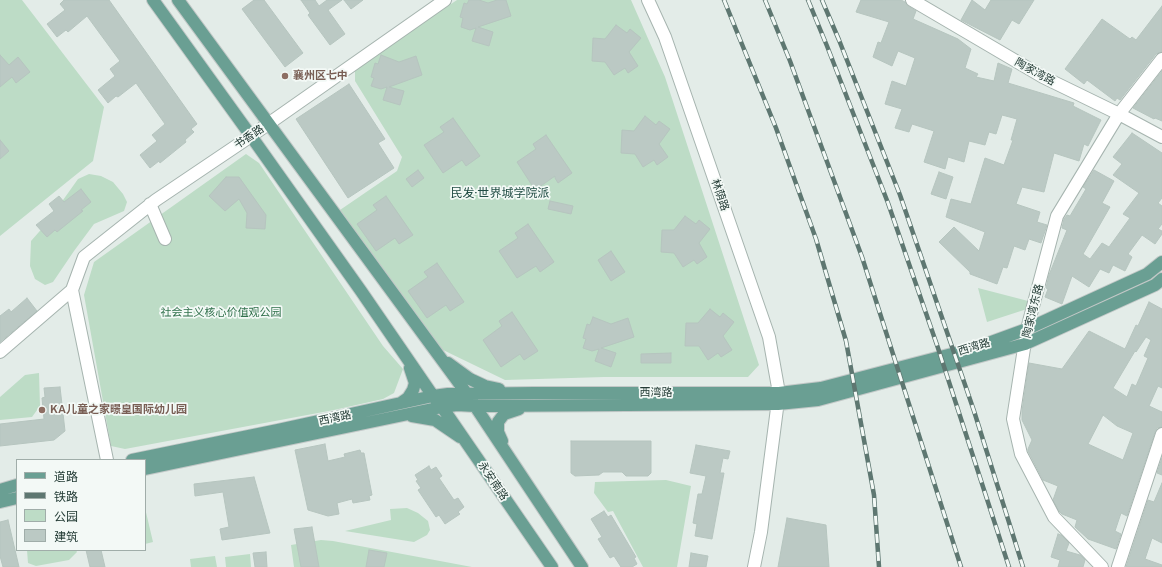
<!DOCTYPE html>
<html>
<head>
<meta charset="utf-8">
<style>
  body { margin:0 }
  #map { position:relative; width:1162px; height:567px; overflow:hidden; background:#e3ece8; font-family:"Public Sans","Noto Sans SC",sans-serif }
  canvas { display:block }
  .legend { position:absolute; left:16px; top:459px; width:130px; height:92px; box-sizing:border-box; background:#f3f9f6; border:1px solid #a0ada9; margin:0; padding:5px 7px; list-style:none; font-size:12px; color:#243c36 }
  .legend li { display:flex; align-items:center; gap:8px; height:20px }
  .legend b { width:20px; border:1px solid #a0ada9 }
</style>
</head>
<body>
<div id="map">
<canvas width="1162" height="567"></canvas>
<ul class="legend">
<li><b style="height:5px;background:#6a9f93"></b>道路</li>
<li><b style="height:5px;background:#5e7771"></b>铁路</li>
<li><b style="height:11px;background:#bddcc6"></b>公园</li>
<li><b style="height:11px;background:#bbc9c4"></b>建筑</li>
</ul>
</div>
<script>
const g = document.querySelector('canvas').getContext('2d');
g.lineJoin = 'round';
function fill(path, color) { g.fillStyle = color; g.fill(path, 'evenodd'); }
const poly = rows => new Path2D(rows.map(r => 'M' + r).join(''));
function trace(path, color, width, dash) { g.strokeStyle = color; g.lineWidth = width; g.lineCap = dash ? 'butt' : 'round'; g.setLineDash(dash || []); g.stroke(path); }
function drawText(font, color, halo, rows, align = 'center') {
  g.font = font + ' "Public Sans","Noto Sans SC",sans-serif'; g.lineWidth = 3.5; g.setLineDash([]); g.textBaseline = 'middle'; g.strokeStyle = halo; g.fillStyle = color; for (const [text, x, y, turn = 0] of rows) {
    g.save(); g.translate(x, y); g.rotate((+turn || 0) * Math.PI / 180); g.textAlign = isNaN(turn) ? turn : align; if (halo) g.strokeText(text, 0, 0); g.fillText(text, 0, 0); g.restore();
  }
}
const green = poly([
  [0,0,22,0,104,107,93,161,0,236],
  [457,0,631,0,665,77,759,365,748,377,604,377,505,380,441,349,341,215,340,210,397,171,402,157,355,81,355,68],
  [246,154,259,163,383,346,403,369,394,393,383,399,334,410,125,449,111,446,84,295,94,262],
  [89,174,101,176,113,182,123,194,127,202,124,211,94,224,74,251,53,282,45,285,35,279,30,266,31,241,46,224,78,179],
  [978,288,1032,302,1030,308,987,322],
  [39,373,40,406,32,417,0,420,0,397,25,375],
  [666,480,691,486,677,567,643,567,613,511,608,512,594,493,595,482],
  [145,508,153,542,145,544],
  [407,508,418,513,428,521,430,530,427,535,414,542,345,531,391,520,390,509],
  [321,540,333,541,472,567,294,567,291,545],
  [27,550,76,550,77,552,69,560,36,566,28,563],
  [250,554,251,567,226,567,225,557],
  [215,556,217,567,191,567,190,559]
]);
const building = poly([
  [64,0,109,0,197,124,191,129,194,132,185,140,186,142,160,163,159,161,150,168,140,155,157,141,152,135,165,124,136,83,118,97,116,96,108,103,98,90,115,76,110,69,120,61,87,16,68,32,66,30,57,37,47,24,65,10,60,4,64,0],
  [254,0,264,0,303,53,285,67,242,9,254,0],
  [301,0,315,0,319,6,327,0,342,0,328,10,345,34,330,45,308,15,310,13,301,0],
  [344,0,363,0,351,9,344,0],
  [469,0,479,0,488,3,497,0,506,0,511,16,478,27,493,32,489,46,472,41,476,28,470,30,461,27,463,18,460,17,464,3,467,4,469,0],
  [861,0,901,0,905,2,908,6,916,11,913,19,958,39,971,49,965,68,978,74,976,77,994,81,998,63,1012,69,1008,83,1074,103,1073,106,1101,120,1088,146,1084,144,1079,161,1054,153,1044,192,1022,187,1016,204,1040,212,1037,222,1047,225,1041,243,1029,239,1025,250,1014,246,1007,268,1003,267,997,284,970,274,970,272,939,242,954,227,979,251,985,232,946,217,951,199,971,204,985,158,1004,165,1013,140,1011,140,1017,119,1002,115,996,134,989,132,985,145,969,141,964,162,948,157,945,169,924,162,934,131,912,124,909,132,895,128,902,109,885,104,892,81,906,86,915,58,898,51,892,66,873,57,878,42,881,43,889,22,856,12,861,0],
  [972,0,985,10,991,0,1034,0,1019,24,1012,20,1000,40,961,20,972,0],
  [1162,6,1162,52,1156,54,1120,100,1117,98,1115,101,1087,80,1084,84,1065,69,1102,19,1130,39,1132,37,1136,40,1162,6],
  [616,25,627,33,630,29,641,38,629,52,638,66,628,73,625,68,614,75,605,62,592,61,593,38,605,39,616,25],
  [0,55,9,65,18,57,30,72,16,83,12,77,0,87,0,55],
  [381,55,399,62,416,56,422,75,389,87,404,91,400,105,383,100,387,87,381,89,371,86,374,78,371,77,375,63,378,64,381,55],
  [1162,71,1162,121,1155,118,1154,119,1133,108,1162,71],
  [349,84,385,139,378,143,394,168,348,198,296,119,349,84],
  [645,116,656,125,659,121,670,129,659,144,668,157,657,165,654,160,643,167,635,154,621,153,622,130,634,131,645,116],
  [453,118,480,156,466,166,462,160,443,173,424,145,444,132,440,127,453,118],
  [1132,133,1162,153,1162,198,1158,203,1162,206,1162,224,1158,229,1162,231,1162,234,1155,244,1142,235,1128,254,1132,257,1125,271,1113,265,1109,273,1100,269,1089,287,1072,276,1062,304,1045,297,1048,289,1046,288,1049,275,1067,230,1062,228,1064,219,1067,215,1070,216,1086,189,1083,187,1094,170,1114,181,1102,203,1110,207,1083,254,1090,259,1102,243,1109,247,1130,218,1123,214,1139,193,1113,175,1122,164,1113,157,1132,133],
  [546,135,572,173,558,183,555,178,555,176,535,190,517,162,536,149,533,144,546,135],
  [0,140,9,151,0,159,0,140],
  [418,170,424,178,412,187,406,179,418,170],
  [939,172,953,177,946,199,931,194,939,172],
  [226,177,239,177,266,215,265,229,246,228,247,213,239,199,225,211,209,196,226,177],
  [81,189,91,202,81,210,83,211,57,232,55,230,47,237,36,225,54,211,49,204,59,196,64,202,81,189],
  [386,196,413,235,399,244,395,238,376,251,357,224,377,210,373,205,386,196],
  [550,201,573,206,571,214,548,209,550,201],
  [685,216,696,224,699,220,710,229,699,243,707,257,697,264,694,260,683,267,674,253,661,252,662,230,674,230,685,216],
  [528,224,554,262,540,272,536,266,517,278,499,251,518,238,515,233,528,224],
  [611,251,625,272,611,281,598,260,611,251],
  [437,263,464,302,450,311,446,305,427,318,408,291,428,277,424,272,437,263],
  [27,298,37,311,0,342,0,316,9,309,11,312,27,298],
  [1149,302,1162,309,1162,388,1158,386,1149,406,1162,412,1162,427,1157,428,1155,432,1127,516,1121,513,1115,531,1121,534,1116,549,1088,539,1075,527,1077,520,1062,514,1059,511,1053,500,1058,486,1043,480,1028,451,1028,449,1032,440,1022,420,1022,411,1029,363,1062,369,1089,331,1125,349,1136,325,1138,326,1149,302],
  [1146,337,1151,340,1144,356,1148,358,1136,386,1132,384,1127,397,1113,388,1135,351,1136,352,1146,337],
  [1103,415,1117,426,1133,433,1123,460,1088,444,1103,415],
  [710,309,720,317,723,313,734,322,723,336,732,350,721,357,718,353,708,360,699,346,685,346,686,323,698,323,710,309],
  [512,312,538,351,524,360,520,354,501,367,483,340,502,326,499,321,512,312],
  [593,317,611,324,628,318,634,337,601,348,616,353,611,367,595,361,599,349,592,351,583,348,586,339,583,338,587,324,590,325,593,317],
  [671,353,671,363,641,363,641,354,671,353],
  [60,387,65,431,54,440,0,446,0,424,44,419,42,398,45,397,44,388,60,387],
  [571,441,651,441,651,473,648,476,626,476,622,472,603,472,599,475,575,476,571,473,571,441],
  [325,444,328,461,345,457,344,454,360,450,361,453,364,453,372,495,369,496,370,500,353,503,352,499,337,503,339,514,328,516,308,510,295,450,325,444],
  [696,445,730,451,728,459,723,458,720,473,724,473,712,539,695,536,697,524,693,523,698,494,702,494,706,476,690,473,696,445],
  [1162,458,1162,475,1157,473,1162,458],
  [429,466,431,470,436,467,442,476,439,478,454,500,458,498,464,507,458,512,460,514,445,524,439,515,436,517,418,490,421,488,416,481,418,480,415,475,429,466],
  [254,477,270,533,222,540,220,529,229,527,223,492,195,496,194,484,254,477],
  [1162,483,1162,543,1152,538,1145,559,1162,565,1162,567,1126,567,1148,500,1154,502,1162,483],
  [604,511,608,517,611,515,636,557,634,558,637,564,632,567,621,567,614,556,610,558,598,539,602,537,591,519,604,511],
  [787,518,826,525,829,567,778,567,787,518],
  [8,520,19,567,3,567,0,556,0,522,8,520],
  [312,527,319,567,301,567,294,529,312,527],
  [1058,534,1061,535,1069,543,1066,551,1080,555,1085,560,1083,567,1058,567,1060,560,1051,557,1058,534],
  [86,550,101,550,105,567,90,567,86,550],
  [369,550,387,553,384,567,366,567,369,550],
  [266,552,267,567,255,567,253,553,266,552],
  [691,553,708,556,706,567,689,567,691,553]
]);
const minor = poly([
  [648,0,665,37,769,337,779,393,761,532,754,567],
  [912,0,1043,77,1119,114,1162,137],
  [150,204,165,239],
  [0,352,72,290],
  [107,460,72,290,84,257,156,200,251,136,445,0],
  [1102,567,1054,517,1021,454,1013,419,1027,329,1057,216,1119,114,1162,59],
  [1118,567,1162,434]
]);
const major = poly([
  [153,0,251,136,361,291,433,396,442,407,552,567],
  [178,0,467,394,582,567],
  [448,363,470,379,485,386,499,389],
  [401,403,408,398,413,390,415,383,410,368],
  [412,416,435,420,460,437],
  [502,441,498,432,498,422,504,414,519,409],
  [132,460,278,430,433,396,448,394,534,393,779,393,821,388,975,348,1027,329,1147,274,1162,262],
  [145,469,442,407,457,405,475,406,778,404,818,400,1025,344,1155,285,1162,279],
  [0,490,17,485],
  [0,502,17,498]
]);
const rail = poly([
  [724,0,776,128,816,239,846,341,874,495,879,567],
  [765,0,790,61,862,257,961,567],
  [808,0,827,46,888,203,938,348,1009,567],
  [822,0,839,40,900,195,974,411,1023,567]
]);
const markers = [
  [285,76,4,"#8d6e63"],
  [42,410,4,"#8d6e63"]
];
const streetNames = [
  ["陶家湾路",1035,72,29],
  ["书香路",249,137,-34],
  ["林荫路",720,195,71],
  ["陶家湾东路",1033,311,-76],
  ["西湾路",974,347,-17],
  ["西湾路",656,393],
  ["西湾路",335,418,-12],
  ["永安南路",493,481,56]
];
const educationNames = [
  ["襄州区七中",293,76],
  ["KA儿童之家暻皇国际幼儿园",50,410]
];
const parkNames = [
  ["社会主义核心价值观公园",221,313]
];
const neighbourhoodNames = [
  ["民发·世界城学院派",500,193]
];
fill(green, '#bddcc6');
fill(building, '#bbc9c4');
trace(building, '#b6c5bf', 1);
trace(minor, '#a6b4af', 14);
trace(major, '#c2c8c7', 14);
trace(minor, '#fff', 12);
trace(major, '#6a9f93', 12);
trace(rail, '#5e7771', 4.5);
trace(rail, '#f3f9f6', 3, [9]);
for (const [x, y, r, color] of markers) { const dot = new Path2D(); dot.arc(x, y, r, 0, 2 * Math.PI); g.fillStyle = color; g.fill(dot); trace(dot, '#f3f9f6', 1.5); }
drawText('11px', '#243c36', '#f3f9f6', streetNames);
drawText('bold 11px', '#785e54', '#f3f9f6', educationNames, 'left');
drawText('11px', '#30704b', '#f3f9f6', parkNames);
drawText('12px', '#214d44', '#f3f9f6', neighbourhoodNames);
</script>
</body>
</html>
